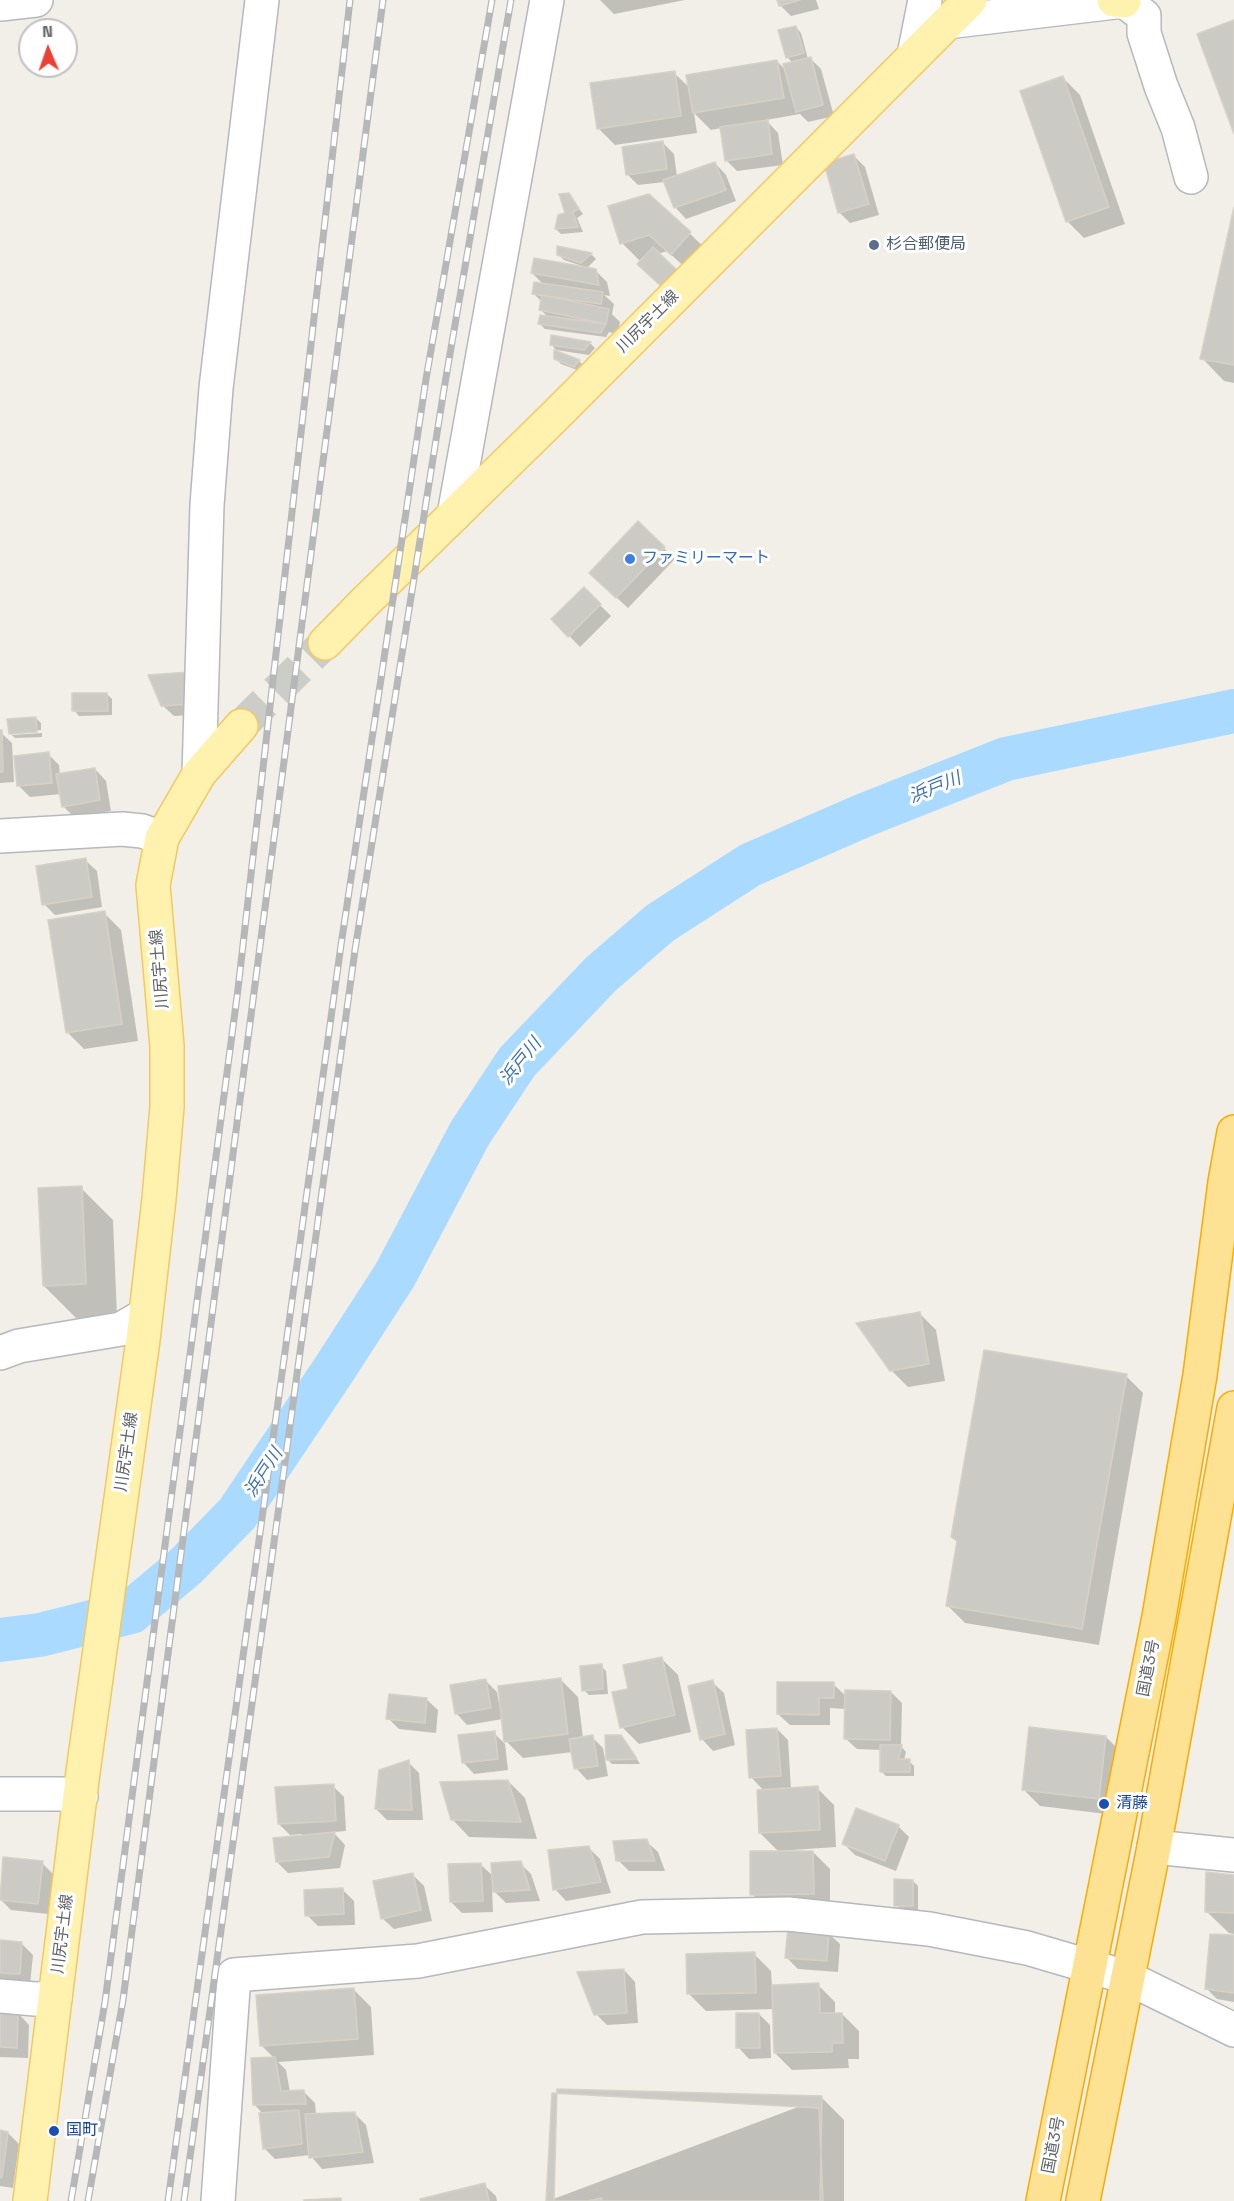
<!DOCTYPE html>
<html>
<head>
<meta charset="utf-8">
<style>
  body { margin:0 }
  #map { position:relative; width:1234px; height:2201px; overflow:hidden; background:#f1efe8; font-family:"Space Grotesk",sans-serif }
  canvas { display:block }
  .north { position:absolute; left:18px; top:18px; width:60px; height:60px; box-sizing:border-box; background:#fff; border:2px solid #bfc1c3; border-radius:50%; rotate:358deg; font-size:16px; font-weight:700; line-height:24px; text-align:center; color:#5f6368 }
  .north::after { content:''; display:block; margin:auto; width:21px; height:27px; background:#ea4335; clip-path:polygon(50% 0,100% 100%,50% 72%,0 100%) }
</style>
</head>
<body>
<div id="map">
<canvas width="1234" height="2201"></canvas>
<div class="north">N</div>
</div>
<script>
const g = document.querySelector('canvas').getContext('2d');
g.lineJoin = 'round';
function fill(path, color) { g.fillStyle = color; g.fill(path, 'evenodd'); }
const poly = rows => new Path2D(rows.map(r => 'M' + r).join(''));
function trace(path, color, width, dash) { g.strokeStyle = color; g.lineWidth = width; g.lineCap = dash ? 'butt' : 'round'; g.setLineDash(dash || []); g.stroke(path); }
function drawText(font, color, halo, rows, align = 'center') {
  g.font = font + ' "Space Grotesk","Noto Sans JP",sans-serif'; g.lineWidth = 6; g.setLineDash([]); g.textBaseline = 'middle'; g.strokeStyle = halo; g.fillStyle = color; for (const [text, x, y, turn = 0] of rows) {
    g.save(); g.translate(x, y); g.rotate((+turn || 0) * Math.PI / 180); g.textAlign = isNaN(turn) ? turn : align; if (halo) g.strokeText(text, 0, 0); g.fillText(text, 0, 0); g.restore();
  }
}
const shadow = poly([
  [600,0,685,0,614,14],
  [779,0,816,0,819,9,791,16,780,5],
  [796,27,801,33,808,59,810,58,821,69,834,116,808,122,800,114,766,120,778,133,783,165,737,171,726,160,721,128,711,130,694,113,697,133,615,145,598,128,674,73,690,88,777,61,787,72,793,63,787,57],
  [1063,78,1080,95,1125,224,1084,238,1067,221],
  [663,143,674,154,677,177,715,163,726,175,736,201,686,219,675,207,665,182,638,185,627,174],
  [854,156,865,167,879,215,850,223,839,212],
  [568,195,583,214,577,218,583,232,561,234,556,229,559,216,567,214],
  [649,195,707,250,688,270,667,251,639,260,622,243],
  [1234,214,1234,383,1224,381,1202,358],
  [558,247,592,255,596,259,586,269,595,270,607,282,610,296,604,295,614,304,612,314,620,322,617,334,609,332,606,337,545,329,540,324,549,318,540,309,542,302,533,293,544,285,532,273,581,268,582,266,564,260,559,255],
  [553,337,590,343,595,348,589,355,556,350,551,344],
  [556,352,579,361,584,366,580,371,561,364,556,359],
  [638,523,675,559,628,608,602,584],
  [584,589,611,616,580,647,553,619],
  [151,677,202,714,174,716,162,705],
  [107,694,112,699,112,715,79,716,74,710],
  [36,718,41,723,41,730,13,732,13,735,42,733,42,737,15,738,10,733],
  [0,732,12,743,14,782,0,783],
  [48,754,59,765,60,775,95,769,106,781,111,811,74,817,63,806,61,794,30,797,19,786],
  [85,860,97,871,102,907,55,915,44,904],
  [104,913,121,930,138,1041,84,1049,67,1032],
  [81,1188,113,1220,117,1316,76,1318,44,1286],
  [919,1313,936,1330,945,1381,908,1387,891,1370],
  [1126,1376,1143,1393,1099,1645,965,1623,948,1606,959,1543,952,1537],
  [661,1658,678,1675,691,1732,639,1744,622,1727,630,1690],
  [601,1666,606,1671,608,1694,589,1695,584,1690],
  [561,1680,578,1697,583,1738,592,1737,603,1748,608,1776,587,1780,576,1768,573,1752,523,1758,506,1741,503,1719,467,1725,456,1713,486,1681,497,1692,499,1703],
  [712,1682,724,1693,735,1745,713,1751,702,1739],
  [833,1684,847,1697,891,1692,902,1703,901,1746,906,1752,904,1760,909,1761,914,1766,914,1776,886,1776,881,1771,882,1750,857,1749,845,1738,846,1709,830,1708,830,1725,790,1725,778,1714],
  [426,1699,438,1710,436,1733,399,1729,388,1718],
  [777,1729,788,1740,791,1789,817,1788,834,1805,836,1847,778,1851,760,1833,764,1791,751,1777],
  [494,1733,505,1744,508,1770,474,1774,463,1762],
  [621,1737,626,1742,640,1764,612,1764,606,1758],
  [1106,1737,1123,1754,1115,1815,1040,1806,1023,1789],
  [408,1762,419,1773,423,1820,387,1820,376,1809],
  [508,1781,525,1798,537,1839,469,1837,452,1819],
  [333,1786,344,1797,346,1831,333,1832,345,1845,340,1868,288,1873,277,1862,302,1837,302,1834,290,1835,279,1824],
  [898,1826,909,1837,896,1871,855,1855,844,1844],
  [646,1841,658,1852,665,1871,629,1871,618,1860],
  [589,1848,600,1859,611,1893,566,1901,555,1889],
  [813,1852,830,1869,830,1910,769,1911,752,1894],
  [5,1858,42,1863,53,1874,48,1914,11,1910,0,1899],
  [520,1863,531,1874,540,1901,506,1903,492,1889,493,1912,462,1913,451,1902,480,1864,494,1877],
  [412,1874,424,1886,432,1921,394,1929,382,1918],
  [1234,1876,1234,1934,1229,1933,1206,1911],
  [913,1881,918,1886,918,1911,901,1910,896,1905],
  [343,1890,354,1901,355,1925,318,1926,307,1915],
  [828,1933,840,1944,838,1972,798,1969,787,1958],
  [1234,1937,1234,2002,1217,1999,1206,1988],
  [0,1942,22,1944,33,1955,30,1985,6,1983,0,1978],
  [754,1954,771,1971,772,1986,818,1985,835,2002,835,2014,842,2014,859,2031,859,2059,848,2059,849,2068,792,2070,775,2053,774,2009,706,2011,689,1994],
  [624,1970,635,1982,638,2023,607,2025,596,2014],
  [354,1990,371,2007,374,2055,278,2062,286,2070,290,2092,303,2091,315,2103,316,2115,355,2114,366,2125,374,2163,322,2169,310,2155,275,2159,264,2148,263,2114,254,2104,275,2059,261,2045],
  [0,2013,18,2013,29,2025,28,2058,0,2057],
  [759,2014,770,2025,771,2058,749,2059,738,2047],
  [822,2098,844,2120,844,2201,548,2201],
  [0,2132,8,2133,19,2144,13,2188,0,2186],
  [484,2185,496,2196,497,2201,422,2201]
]);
const river = poly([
  [0,1640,40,1635,131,1612,185,1567,237,1514,333,1371,395,1275,470,1133,517,1062,601,974,660,923,750,865,862,816,1006,759,1234,711]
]);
const building = poly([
  [777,0,800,0,779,6,777,0],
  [1234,20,1234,134,1197,34,1234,20],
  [796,26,804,53,786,58,778,30,796,26],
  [811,57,823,105,796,112,783,64,811,57],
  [777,60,784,98,693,113,686,75,777,60],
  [675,71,681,116,597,129,590,83,675,71],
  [1063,76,1109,207,1066,222,1020,91,1063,76],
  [768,120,772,154,725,161,720,127,768,120],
  [663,141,667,169,626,175,622,147,663,141],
  [854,154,869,204,838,213,824,163,854,154],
  [715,162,726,190,674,208,663,180,715,162],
  [569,193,579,209,573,212,578,227,555,229,558,215,565,213,559,194,569,193],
  [649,194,691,232,671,255,649,235,620,244,608,206,649,194],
  [1234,207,1234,365,1200,359,1234,207],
  [557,246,592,253,581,263,557,255,557,246],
  [653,247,680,273,664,289,637,264,653,247],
  [534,258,596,269,599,285,531,273,534,258],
  [534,282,603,292,601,304,532,294,534,282],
  [542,295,609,309,606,324,539,310,542,295],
  [540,315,606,324,601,333,538,324,540,315],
  [551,335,591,342,584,350,550,345,551,335],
  [554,350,580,360,574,367,554,359,554,350],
  [638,521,665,547,616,598,589,573,638,521],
  [584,587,601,604,568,637,551,619,584,587],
  [189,672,192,704,161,706,148,675,189,672],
  [72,693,107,693,108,711,72,711,72,693],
  [36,717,37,732,9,734,7,719,36,717],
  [0,730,2,730,3,772,0,772,0,730],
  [49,752,52,783,17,786,14,756,49,752],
  [95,768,100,800,62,807,56,774,95,768],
  [86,858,92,897,42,905,36,866,86,858],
  [105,911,122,1024,66,1033,48,920,105,911],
  [82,1186,86,1284,43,1286,38,1188,82,1186],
  [920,1312,929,1364,890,1371,856,1323,920,1312],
  [984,1350,1127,1374,1082,1629,946,1606,957,1541,951,1537,984,1350],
  [662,1657,675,1715,620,1728,612,1692,628,1689,623,1665,662,1657],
  [602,1664,603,1689,582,1691,580,1666,602,1664],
  [561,1678,568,1734,504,1742,498,1686,561,1678],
  [486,1679,491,1708,455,1714,450,1685,486,1679],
  [713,1680,725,1734,700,1740,688,1686,713,1680],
  [777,1682,834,1682,834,1698,819,1698,819,1715,777,1714,777,1682],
  [845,1690,891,1691,890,1740,844,1739,845,1690],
  [389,1694,427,1698,425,1723,386,1719,389,1694],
  [1029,1727,1106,1736,1099,1799,1022,1790,1029,1727],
  [777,1728,781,1776,749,1778,746,1730,777,1728],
  [495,1731,498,1759,462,1763,458,1735,495,1731],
  [593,1735,598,1766,574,1769,569,1739,593,1735],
  [605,1735,621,1735,637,1759,606,1760,605,1735],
  [880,1745,902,1745,898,1759,910,1759,910,1772,880,1772,880,1745],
  [409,1760,412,1810,375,1809,379,1770,409,1760],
  [508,1780,521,1822,451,1820,440,1782,508,1780],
  [334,1784,336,1821,278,1824,275,1787,334,1784],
  [818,1786,820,1830,759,1833,757,1790,818,1786],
  [856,1808,899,1825,885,1861,842,1844,856,1808],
  [335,1832,329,1857,276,1862,273,1838,335,1832],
  [647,1839,655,1861,616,1861,613,1841,647,1839],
  [589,1846,601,1882,553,1890,548,1850,589,1846],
  [750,1851,813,1851,814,1894,750,1895,750,1851],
  [3,1857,43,1861,38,1904,0,1900,3,1857],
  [521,1861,530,1890,493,1892,491,1863,521,1861],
  [481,1863,483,1901,450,1902,448,1864,481,1863],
  [1206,1872,1234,1875,1234,1913,1205,1912,1206,1872],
  [413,1873,421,1910,381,1919,373,1881,413,1873],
  [894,1879,913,1880,913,1906,894,1906,894,1879],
  [343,1888,344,1914,305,1916,304,1890,343,1888],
  [788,1928,829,1931,827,1961,785,1958,788,1928],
  [1210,1934,1234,1935,1234,1993,1205,1989,1210,1934],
  [0,1940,22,1942,20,1974,0,1973,0,1940],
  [755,1952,756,1993,687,1994,686,1954,755,1952],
  [624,1969,627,2013,594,2015,577,1972,624,1969],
  [819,1983,820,2013,842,2013,843,2043,832,2043,832,2052,774,2053,772,1985,819,1983],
  [354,1988,358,2039,260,2046,256,1995,354,1988],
  [0,2011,18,2012,17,2048,0,2047,0,2011],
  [736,2013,759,2013,760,2048,736,2048,736,2013],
  [275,2057,281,2091,304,2090,306,2104,253,2105,251,2058,275,2057],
  [557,2089,822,2096,820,2201,554,2201,557,2089],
  [552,2093,819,2108,823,2201,601,2201,602,2198,588,2201,546,2201,552,2093],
  [299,2110,302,2144,263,2149,259,2113,299,2110],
  [355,2112,363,2152,309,2158,305,2114,355,2112],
  [0,2130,8,2132,2,2178,0,2177,0,2130],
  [485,2183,489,2201,421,2201,420,2199,485,2183],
  [341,2198,341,2201,304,2201,304,2200,341,2198]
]);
const majorTunnel = poly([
  [241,726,325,643]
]);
const minor = poly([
  [0,4,36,0],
  [947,22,1124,1,1144,16,1144,33,1161,86,1178,128,1191,177],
  [914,55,925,0],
  [454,515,547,0],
  [199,774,207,505,216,388,262,0],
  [0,836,122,829,142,831,162,838],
  [0,1353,19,1346,121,1329,145,1315],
  [0,1794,61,1794,81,1796],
  [1154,1847,1234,1855],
  [0,1996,35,1999,55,1998],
  [218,2201,234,1975,418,1961,642,1917,788,1914,929,1929,1027,1948,1126,1977,1234,2030]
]);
const major = poly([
  [1114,0,1124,1],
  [325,643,365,602,555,416,970,0],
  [30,2201,83,1772,143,1340,159,1199,167,1107,167,1046,153,885,162,838,199,774,241,726]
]);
const highway = poly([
  [1043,2201,1159,1617,1200,1375,1225,1182,1234,1132],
  [1083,2201,1154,1847,1234,1408]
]);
const rail = poly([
  [71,2201,105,2002,238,989,350,0],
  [88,2201,123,2000,383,0],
  [168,2201,341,945,426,379,492,0],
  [184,2201,355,950,445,383,511,0]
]);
const markers = [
  [874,245,6,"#5c6f8a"],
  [630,559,6,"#3f7fe0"],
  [1104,1804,6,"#1a4fb4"],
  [54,2131,6,"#1a4fb4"]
];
const serviceNames = [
  ["杉合郵便局",886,245]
];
const streetNames = [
  ["川尻宇土線",648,322,-45],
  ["川尻宇土線",160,969,-95],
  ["川尻宇土線",127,1452,-82],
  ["国道3号",1149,1668,-79],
  ["川尻宇土線",63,1934,-83],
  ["国道3号",1054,2145,-79]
];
const shopNames = [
  ["ファミリーマート",642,559]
];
const transitNames = [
  ["清藤",1116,1804],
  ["国町",66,2131]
];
const waterNames = [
  ["浜戸川",935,788,-22],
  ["浜戸川",521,1062,-51],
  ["浜戸川",264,1473,-57]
];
fill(shadow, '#0003');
trace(river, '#aadaff', 44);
fill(building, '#cccac5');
trace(building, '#d6d1c6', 1.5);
trace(majorTunnel, '#ccccc8', 33, [33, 16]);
trace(minor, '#b5b8bc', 36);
trace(major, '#f2c960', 36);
trace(highway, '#f9ab00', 36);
trace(minor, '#fff', 33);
trace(major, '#fff2af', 33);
trace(highway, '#fde293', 33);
trace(rail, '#b6b7b8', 7);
trace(rail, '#fff', 4.5, [14]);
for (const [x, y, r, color] of markers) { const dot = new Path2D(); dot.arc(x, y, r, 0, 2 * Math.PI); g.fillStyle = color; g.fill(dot); trace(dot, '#fff', 2); }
drawText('16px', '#4e5e75', '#fff', serviceNames, 'left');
drawText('16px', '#5f6368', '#fff', streetNames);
drawText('16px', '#366cbe', '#fff', shopNames, 'left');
drawText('16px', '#164399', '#fff', transitNames, 'left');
drawText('italic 18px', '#4174aa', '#fff', waterNames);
</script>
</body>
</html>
